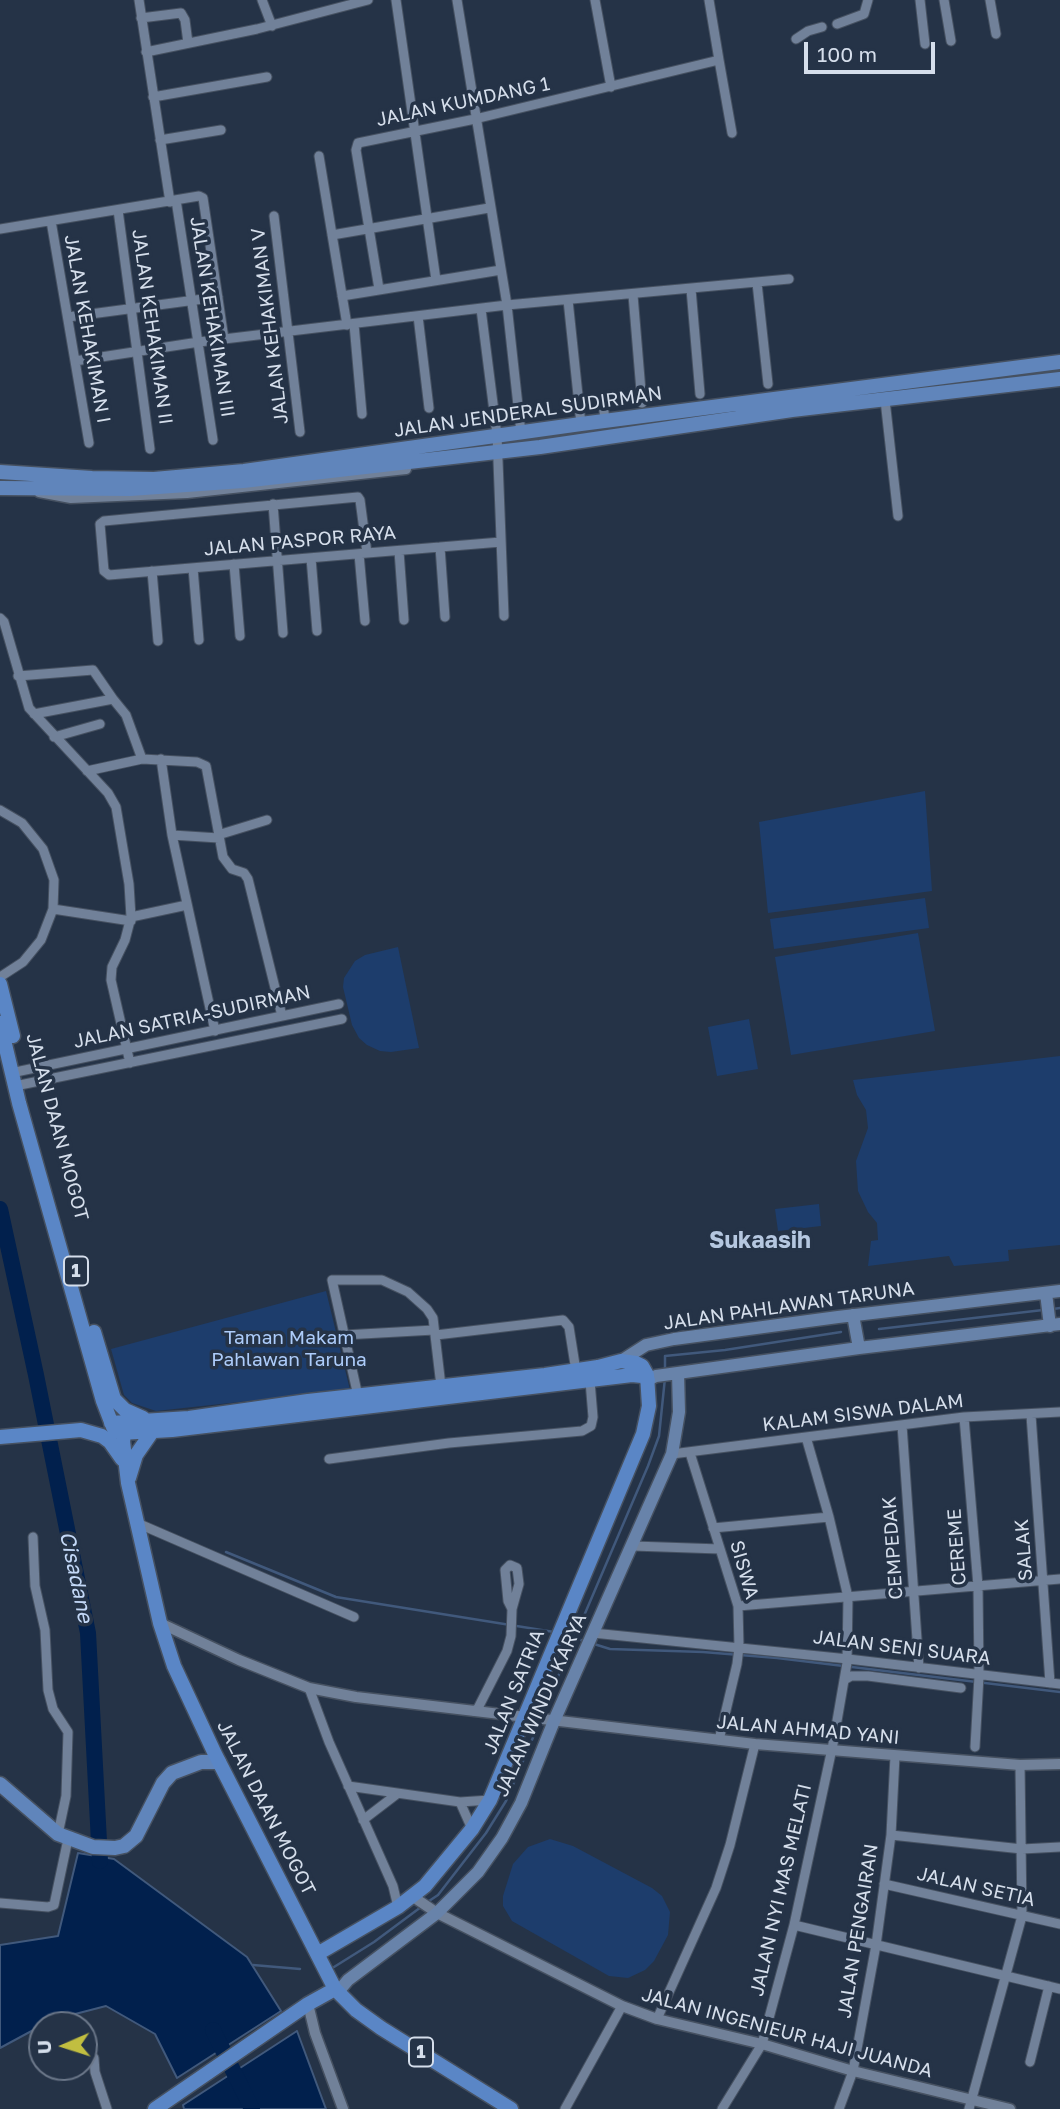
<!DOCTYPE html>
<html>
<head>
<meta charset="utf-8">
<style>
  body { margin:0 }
  #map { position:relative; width:1060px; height:2109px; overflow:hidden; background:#253347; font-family:"Golos Text",sans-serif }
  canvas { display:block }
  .north { position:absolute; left:28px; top:2011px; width:70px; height:70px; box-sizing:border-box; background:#253347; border:2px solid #6b7789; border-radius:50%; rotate:267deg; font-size:19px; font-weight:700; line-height:28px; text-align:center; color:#d5deeb }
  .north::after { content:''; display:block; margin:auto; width:24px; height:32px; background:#c1be40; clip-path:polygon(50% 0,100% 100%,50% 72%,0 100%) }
  .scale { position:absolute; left:804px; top:42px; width:131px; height:32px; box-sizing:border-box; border:4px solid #d5deeb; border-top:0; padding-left:9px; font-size:21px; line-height:24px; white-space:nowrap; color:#d5deeb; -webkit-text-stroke:5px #253347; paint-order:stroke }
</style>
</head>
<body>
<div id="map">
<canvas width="1060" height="2109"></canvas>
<div class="north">U</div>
<div class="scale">100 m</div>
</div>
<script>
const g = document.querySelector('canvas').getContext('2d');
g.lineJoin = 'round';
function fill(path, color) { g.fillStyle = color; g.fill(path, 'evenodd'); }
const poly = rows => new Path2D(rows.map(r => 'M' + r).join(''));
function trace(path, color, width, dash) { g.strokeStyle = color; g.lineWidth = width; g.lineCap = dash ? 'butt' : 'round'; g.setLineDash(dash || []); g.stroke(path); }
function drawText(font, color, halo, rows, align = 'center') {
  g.font = font + ' "Golos Text",sans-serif'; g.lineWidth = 7; g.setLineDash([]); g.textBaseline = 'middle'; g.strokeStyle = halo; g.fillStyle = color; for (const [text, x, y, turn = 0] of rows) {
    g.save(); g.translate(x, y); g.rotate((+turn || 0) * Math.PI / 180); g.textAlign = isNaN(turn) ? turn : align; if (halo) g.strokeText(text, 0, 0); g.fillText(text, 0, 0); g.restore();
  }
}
const green = poly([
  [925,791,932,891,768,913,759,822],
  [925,898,929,928,774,949,770,919],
  [918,933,935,1031,791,1055,775,957],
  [398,947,419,1048,391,1052,380,1051,367,1045,359,1038,352,1025,343,987,344,978,355,961,365,955],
  [749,1019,758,1069,717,1076,708,1027],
  [1060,1056,1060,1245,1008,1250,1009,1261,954,1266,949,1256,868,1266,871,1241,878,1240,877,1223,868,1212,858,1191,856,1161,868,1128,866,1110,857,1095,853,1080],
  [819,1204,821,1226,778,1231,775,1209],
  [326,1291,350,1390,156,1411,132,1403,124,1395,111,1349],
  [550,1839,573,1846,652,1888,662,1896,670,1912,668,1935,654,1961,645,1970,628,1978,609,1976,512,1921,503,1906,503,1896,513,1864,528,1847]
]);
const water = poly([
  [78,1853,114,1859,247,1957,281,2011,177,2078,155,2034,106,2006,52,2020,0,2048,0,1945,58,1936,78,1853],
  [297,2031,326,2109,184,2109,183,2105,297,2031]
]);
const stream = poly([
  [1053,1309,1060,1308],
  [879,1329,1043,1310],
  [665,1371,665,1356,725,1350,841,1332],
  [226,1552,336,1597,554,1632],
  [564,1635,584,1641],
  [594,1644,610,1649,703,1652,777,1658,1060,1692],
  [542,1714,648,1466,659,1436,665,1378],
  [426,1903,438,1895,486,1833,506,1801,540,1721],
  [253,1965,300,1969],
  [334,1967,374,1942,421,1907]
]);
const river = poly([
  [0,1209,36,1375,88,1633,100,1861],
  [213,2030,252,2109]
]);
const minor = poly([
  [139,0,170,202],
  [262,0,272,26],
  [396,0,436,280],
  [457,0,507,305,521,433],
  [595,0,611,87],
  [920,0,925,44],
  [944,0,951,41],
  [990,0,996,34],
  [141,18,181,13,185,20,188,43],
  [837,24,864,14,868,0],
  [796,39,808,31,822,27],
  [146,52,257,29,368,0],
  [719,60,732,133],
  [153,97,267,77],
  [160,140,221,130],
  [319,156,347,325],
  [176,200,213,440],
  [118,210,150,449],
  [274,216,300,432],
  [51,221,89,443],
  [0,229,199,196,203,198,224,339],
  [332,235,489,208],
  [757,283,768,384],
  [379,289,356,150,358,143,475,119,719,60,709,0],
  [691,289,700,394],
  [633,295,642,403],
  [342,296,501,270],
  [568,300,581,424],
  [481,309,497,435,504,616],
  [418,316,429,408],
  [68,317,218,297],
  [354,324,362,414],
  [75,361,199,342,507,305,789,279],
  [885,400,898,516],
  [579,406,603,402,605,421],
  [273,504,283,633],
  [440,547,445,617],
  [399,551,404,620],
  [367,553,360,500,358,497,104,521,100,524,104,571,109,575,367,553,501,542],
  [359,554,365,621],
  [311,558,317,631],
  [234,564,240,636],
  [193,568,199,640],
  [152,571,158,641],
  [0,618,4,622,29,708,108,793,116,807,129,884,131,917,125,940,112,967,111,980,130,1063],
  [18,676,93,670,113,699,34,714],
  [113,699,126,715,142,759],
  [54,737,100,724],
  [161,759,172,835,215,1031],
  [87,771,142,759,197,762,206,766,223,857,232,869,244,873,248,879,282,1016],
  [0,810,22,823,43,849,54,880,53,909,41,940,23,962,0,977],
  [172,835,219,838],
  [218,835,267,820],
  [53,909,131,921],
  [131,917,187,905],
  [11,1073,339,1004],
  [15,1086,342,1019],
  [344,1335,434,1330],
  [436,1335,563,1320,569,1327,576,1371],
  [358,1396,332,1280,382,1280,408,1292,427,1309,433,1318,441,1386],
  [1031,1415,1050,1683],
  [964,1417,978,1586,979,1676,975,1747],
  [902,1425,919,1668],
  [690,1453,738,1606,739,1647,737,1664,719,1740],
  [672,1454,964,1417,1060,1412],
  [329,1459,449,1443,582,1431,591,1426,593,1417,590,1381],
  [137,1523,354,1617],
  [713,1528,829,1517],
  [33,1537,35,1586,45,1630,48,1690,53,1709,68,1732,66,1796,58,1834],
  [633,1546,720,1549],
  [738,1606,1060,1579],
  [593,1633,848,1659,1060,1684],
  [844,1680,851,1676,868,1676,961,1688],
  [309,1688,329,1742,393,1886,398,1907],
  [474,1711,478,1708,507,1651,511,1636,512,1609,508,1601,505,1570,510,1565,517,1568,519,1584,512,1609],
  [348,1786,460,1802,490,1800],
  [460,1802,472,1829],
  [363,1820,397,1794],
  [891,1835,1022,1849,1060,1847],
  [884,1884,1060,1924],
  [0,1903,48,1907,54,1905,68,1839],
  [794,1925,1060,1989],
  [657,2019,716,1888,730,1845,755,1744],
  [94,2058,95,2072,107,2109],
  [1030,2062,1049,1986],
  [565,2109,622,2006],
  [722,2109,762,2044,794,1925,833,1744,847,1663,848,1597,829,1517,806,1437],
  [839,2109,853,2071,876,1945,891,1835,895,1756],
  [969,2109,1022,1916,1020,1765]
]);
const tertiary = poly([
  [39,492,71,498,187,493,406,469],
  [160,1623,239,1660,309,1688,356,1697,755,1744,1020,1765,1060,1764],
  [412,1896,437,1913,622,2006,657,2019,762,2044,853,2071,1010,2109],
  [308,2004,315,2033,343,2109]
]);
const secondary = poly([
  [1046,1293,1050,1326],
  [853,1315,859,1348],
  [621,1361,646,1345,674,1339,838,1317,1060,1291],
  [648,1380,656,1376,859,1348,1060,1324],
  [338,1992,348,1980,437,1913,478,1872,502,1838,521,1803,554,1721,672,1454,679,1412,678,1373]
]);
const primary = poly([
  [0,472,92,478,154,479,244,471,581,424,1060,362],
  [0,488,130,489,243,481,540,447,792,410,1060,379],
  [0,1784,58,1834,93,1847,115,1848,124,1846,136,1836,163,1783,172,1773,201,1762,219,1762]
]);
const trunk = poly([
  [0,984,13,1036],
  [0,1023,19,1103,103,1401,113,1427,120,1433,172,1430,632,1375,642,1376,648,1380],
  [94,1332,114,1399,125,1410,143,1418],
  [111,1423,189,1418,308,1401,545,1375,598,1367,621,1361,636,1363,642,1366,647,1375,649,1406,643,1434,490,1800,472,1829,425,1886,398,1907,319,1953],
  [126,1427,123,1441,128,1483,160,1623,174,1666,215,1754,335,1989,356,2010,381,2028,511,2109],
  [0,1437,81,1430,102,1436,110,1442,122,1459],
  [129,1478,136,1455,152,1432],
  [155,2109,308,2004,335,1989]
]);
const shields = [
  [76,1271,24],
  [421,2052,24]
];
const shieldNames = [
  ["1",76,1271],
  ["1",421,2052]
];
const streetNames = [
  ["JALAN KUMDANG 1",463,102,-12],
  ["JALAN KEHAKIMAN III",212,317,81],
  ["JALAN KEHAKIMAN V",270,326,-97],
  ["JALAN KEHAKIMAN II",152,327,82],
  ["JALAN KEHAKIMAN I",87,329,80],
  ["JALAN JENDERAL SUDIRMAN",528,412,-8],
  ["JALAN PASPOR RAYA",300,541,-5],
  ["JALAN SATRIA-SUDIRMAN",192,1017,-12],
  ["JALAN DAAN MOGOT",57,1127,75],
  ["JALAN PAHLAWAN TARUNA",789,1306,-8],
  ["KALAM SISWA DALAM",863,1413,-7],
  ["CEREME",957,1547,-94],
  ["CEMPEDAK",893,1548,-94],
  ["SALAK",1024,1550,-94],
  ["SISWA",744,1570,74],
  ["JALAN SENI SUARA",902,1648,7],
  ["JALAN SATRIA",514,1692,-68],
  ["JALAN WINDU KARYA",541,1705,-66],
  ["JALAN AHMAD YANI",808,1730,5],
  ["JALAN DAAN MOGOT",266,1808,63],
  ["JALAN SETIA",976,1887,13],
  ["JALAN NYI MAS MELATI",781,1890,-77],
  ["JALAN PENGAIRAN",858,1931,-81],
  ["JALAN INGENIEUR HAJI JUANDA",787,2033,15]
];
const parkNames = [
  ["Taman Makam",289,1338],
  ["Pahlawan Taruna",289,1360]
];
const waterNames = [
  ["Cisadane",76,1577,78]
];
const quarterNames = [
  ["Sukaasih",760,1241]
];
fill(green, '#1d3d6c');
fill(water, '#01204d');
trace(water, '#41597c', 2);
trace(stream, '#41597c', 2.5);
trace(river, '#01204d', 16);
trace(minor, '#465161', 11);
trace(tertiary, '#465161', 13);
trace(secondary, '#465161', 15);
trace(primary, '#465161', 17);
trace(trunk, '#465161', 17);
trace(minor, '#718199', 9);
trace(tertiary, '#718199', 10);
trace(secondary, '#6883aa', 12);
trace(primary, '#6085bb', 14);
trace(trunk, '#5a86c6', 14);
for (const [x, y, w] of shields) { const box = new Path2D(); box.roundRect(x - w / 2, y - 14.5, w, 29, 5); g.fillStyle = '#253347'; g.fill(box); trace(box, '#d5deeb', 2); }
drawText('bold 18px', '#d5deeb', null, shieldNames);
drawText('19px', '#d5deeb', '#253347', streetNames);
drawText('19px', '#adccfa', '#253347', parkNames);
drawText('italic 21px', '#c3d8f7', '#253347', waterNames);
drawText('bold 23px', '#b5c7e0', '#253347', quarterNames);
</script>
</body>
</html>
